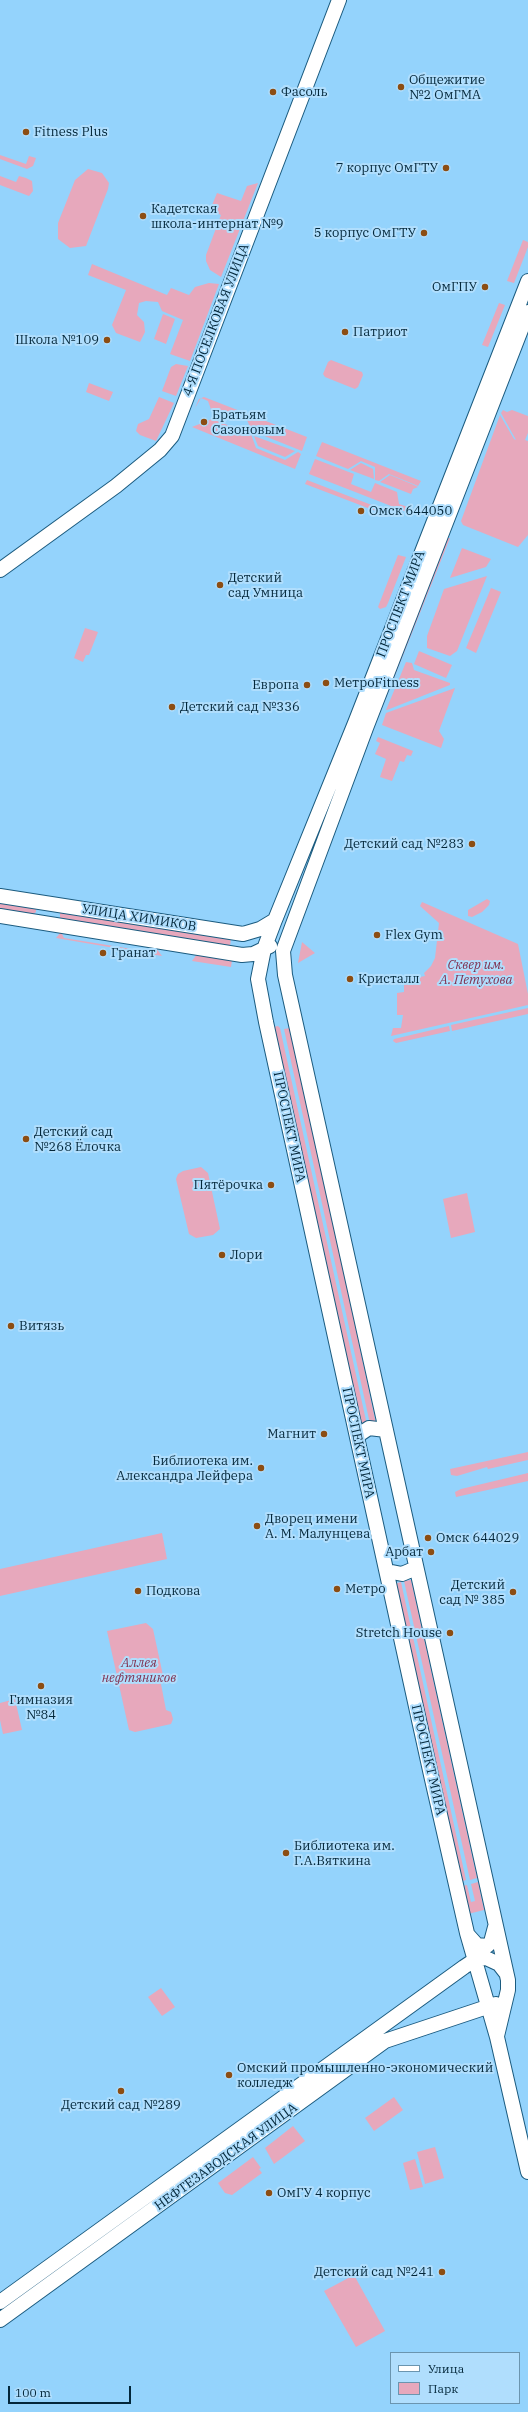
<!DOCTYPE html>
<html>
<head>
<meta charset="utf-8">
<style>
  body { margin:0 }
  #map { position:relative; width:528px; height:2412px; overflow:hidden; background:#94d3fc; font-family:"IBM Plex Serif",serif }
  canvas { display:block }
  .legend { position:absolute; left:390px; top:2352px; width:130px; height:52px; box-sizing:border-box; background:#b0defd; border:1px solid #6b95af; margin:0; padding:5px 7px; list-style:none; font-size:12px; color:#03273a }
  .legend li { display:flex; align-items:center; gap:8px; height:20px }
  .legend b { width:20px; border:1px solid #6b95af }
  .scale { position:absolute; left:8px; top:2386px; width:123px; height:18px; box-sizing:border-box; border:2px solid #03273a; border-top:0; padding-left:5px; font-size:12px; line-height:14px; white-space:nowrap; color:#03273a; -webkit-text-stroke:3px #b0defd; paint-order:stroke }
</style>
</head>
<body>
<div id="map">
<canvas width="528" height="2412"></canvas>
<ul class="legend">
<li><b style="height:5px;background:#fff"></b>Улица</li>
<li><b style="height:11px;background:#e7a8bc"></b>Парк</li>
</ul>
<div class="scale">100 m</div>
</div>
<script>
const g = document.querySelector('canvas').getContext('2d');
g.lineJoin = 'round';
function fill(path, color) { g.fillStyle = color; g.fill(path, 'evenodd'); }
const poly = rows => new Path2D(rows.map(r => 'M' + r).join(''));
function trace(path, color, width, dash) { g.strokeStyle = color; g.lineWidth = width; g.lineCap = dash ? 'butt' : 'round'; g.setLineDash(dash || []); g.stroke(path); }
function drawText(font, color, halo, rows, align = 'center') {
  g.font = font + ' "IBM Plex Serif",serif'; g.lineWidth = 4; g.setLineDash([]); g.textBaseline = 'middle'; g.strokeStyle = halo; g.fillStyle = color; for (const [text, x, y, turn = 0] of rows) {
    g.save(); g.translate(x, y); g.rotate((+turn || 0) * Math.PI / 180); g.textAlign = isNaN(turn) ? turn : align; if (halo) g.strokeText(text, 0, 0); g.fillText(text, 0, 0); g.restore();
  }
}
const green = poly([
  [0,155,26,164,29,156,36,158,33,166,27,169,0,159],
  [88,169,102,173,109,183,108,189,86,246,70,248,58,239,58,223,75,180],
  [0,176,16,182,19,176,26,178,32,181,33,191,29,196,0,185],
  [258,183,221,277,210,270,206,261,206,255,221,215,210,210,217,193,241,201,247,186],
  [523,240,528,242,528,247,514,283,507,281],
  [92,264,167,295,171,288,189,295,195,287,209,283,219,284,190,361,170,354,183,320,162,311,158,302,146,301,139,303,137,315,144,322,145,332,140,342,116,333,112,325,126,290,88,275],
  [499,303,505,305,488,347,482,345],
  [163,314,175,319,166,344,154,339],
  [331,360,362,372,363,375,358,387,355,389,325,377,323,374,328,362],
  [176,364,188,366,176,396,162,391,171,367],
  [89,383,113,392,109,401,86,392],
  [159,397,174,403,156,441,140,435,136,431,138,424,149,419],
  [204,397,307,437,302,451,252,431,246,418,238,414,225,420,213,415,208,401,201,398,195,408,199,399],
  [503,410,507,412,512,410,528,416,528,433,525,440,528,441,528,535,518,547,463,525,461,521,500,415,514,439,516,440,501,413],
  [212,419,251,434,256,448,285,460,298,452,301,454,295,469,192,427],
  [254,436,295,451,285,457,258,446],
  [322,442,421,481,418,486,389,474,379,481,375,480,375,467,361,461,348,469,316,456],
  [315,459,354,474,351,484,371,492,375,483,397,492,399,504,411,508,409,513,309,474],
  [361,463,373,469,374,479,350,470],
  [390,475,414,485,418,487,413,489,411,494,380,482],
  [307,480,382,509,381,513,305,484],
  [447,538,450,538,376,723,375,721],
  [462,548,491,559,486,567,450,578],
  [398,555,406,557,388,603,386,607,380,609,378,607],
  [487,576,457,651,450,656,427,648,427,636,444,589],
  [491,588,501,592,476,653,466,648],
  [85,628,98,632,89,655,86,655,83,662,74,658],
  [419,651,452,665,446,678,414,664],
  [406,662,412,663,414,670,450,683,450,685,387,710,386,710],
  [455,688,439,731,444,739,441,748,382,725,386,713],
  [378,737,413,751,411,756,407,755,404,762,400,761,392,781,380,777,386,759,375,754,380,743,376,741],
  [487,899,490,901,489,905,482,912,472,917,468,916,468,910],
  [0,901,36,907,36,912,32,915,0,909],
  [422,902,518,944,528,994,528,1005,391,1036,393,1028,401,1028,403,1015,397,1015,397,993,404,992,404,980,425,976,424,973,431,966,435,958,439,923,420,906],
  [60,912,231,938,230,947,60,919],
  [61,932,64,938,156,953,156,948,162,956,56,938],
  [302,942,315,953,298,963],
  [197,954,232,960,231,967,192,961],
  [528,1008,528,1014,452,1031,451,1025],
  [278,1026,280,1028,367,1425,360,1429,273,1027],
  [449,1026,450,1031,396,1043,393,1041,394,1039],
  [290,1028,333,1223,376,1424,370,1424,284,1029],
  [201,1167,208,1173,220,1229,213,1235,196,1238,189,1234,176,1179,178,1174,183,1171],
  [467,1193,475,1232,451,1238,443,1199],
  [528,1452,528,1460,488,1469,487,1467,457,1476,451,1475,450,1469],
  [528,1473,528,1481,456,1497,455,1492,461,1489],
  [162,1533,167,1559,0,1596,0,1569],
  [411,1580,477,1878,470,1880,404,1581],
  [401,1582,466,1880,460,1882,394,1584],
  [146,1623,153,1629,164,1680,161,1684,166,1710,171,1712,173,1719,171,1724,135,1732,129,1730,107,1631],
  [15,1699,22,1730,3,1734,0,1720,0,1703],
  [478,1882,484,1910,468,1914,461,1886,467,1885,471,1902,475,1901,471,1884],
  [161,1988,175,2007,162,2016,148,1997],
  [394,2097,403,2110,374,2131,365,2118],
  [293,2126,305,2141,274,2164,265,2148],
  [435,2147,444,2178,425,2184,417,2152],
  [253,2157,261,2168,259,2169,262,2173,232,2195,225,2193,218,2183],
  [415,2159,423,2187,410,2190,403,2163],
  [354,2275,385,2331,356,2347,324,2291]
]);
const secondary = poly([
  [528,281,355,723,275,920,264,949,258,979,266,1022,431,1775,467,1933,497,2037,528,2172],
  [0,570,116,486,160,450,172,436,339,0],
  [0,896,243,934,260,929,275,920],
  [0,916,242,955,253,954,270,946],
  [357,1436,369,1428,386,1430],
  [387,1571,402,1574,416,1568],
  [468,1935,477,1945,487,1946,491,1942,495,1927],
  [497,2036,508,1990,508,1980,285,975,283,951,366,728,528,312],
  [0,2302,464,1967,476,1959,486,1958,499,1964,506,1973],
  [0,2320,385,2041,496,2004]
]);
const markers = [
  [401,87,4,"#8c4d12"],
  [273,92,4,"#8c4d12"],
  [26,132,4,"#8c4d12"],
  [446,168,4,"#8c4d12"],
  [143,216,4,"#8c4d12"],
  [424,233,4,"#8c4d12"],
  [485,287,4,"#8c4d12"],
  [345,332,4,"#8c4d12"],
  [107,340,4,"#8c4d12"],
  [204,422,4,"#8c4d12"],
  [361,511,4,"#8c4d12"],
  [220,585,4,"#8c4d12"],
  [326,683,4,"#8c4d12"],
  [307,685,4,"#8c4d12"],
  [172,707,4,"#8c4d12"],
  [472,844,4,"#8c4d12"],
  [377,935,4,"#8c4d12"],
  [103,953,4,"#8c4d12"],
  [350,979,4,"#8c4d12"],
  [26,1139,4,"#8c4d12"],
  [271,1185,4,"#8c4d12"],
  [222,1255,4,"#8c4d12"],
  [11,1326,4,"#8c4d12"],
  [324,1434,4,"#8c4d12"],
  [261,1468,4,"#8c4d12"],
  [257,1526,4,"#8c4d12"],
  [428,1538,4,"#8c4d12"],
  [431,1552,4,"#8c4d12"],
  [337,1589,4,"#8c4d12"],
  [138,1591,4,"#8c4d12"],
  [513,1592,4,"#8c4d12"],
  [450,1633,4,"#8c4d12"],
  [41,1686,4,"#8c4d12"],
  [286,1853,4,"#8c4d12"],
  [229,2075,4,"#8c4d12"],
  [121,2091,4,"#8c4d12"],
  [269,2193,4,"#8c4d12"],
  [442,2272,4,"#8c4d12"]
];
const poiNames = [
  ["Общежитие",409,80],
  ["№2 ОмГМА",409,95],
  ["Фасоль",281,92],
  ["Fitness Plus",34,132],
  ["7 корпус ОмГТУ",438,168,"right"],
  ["Кадетская",151,209],
  ["школа-интернат №9",151,224],
  ["5 корпус ОмГТУ",416,233,"right"],
  ["ОмГПУ",477,287,"right"],
  ["Патриот",353,332],
  ["Школа №109",99,340,"right"],
  ["Братьям",212,415],
  ["Сазоновым",212,430],
  ["Омск 644050",369,511],
  ["Детский",228,578],
  ["сад Умница",228,593],
  ["МетроFitness",334,683],
  ["Европа",299,685,"right"],
  ["Детский сад №336",180,707],
  ["Детский сад №283",464,844,"right"],
  ["Flex Gym",385,935],
  ["Гранат",111,953],
  ["Кристалл",358,979],
  ["Детский сад",34,1132],
  ["№268 Ёлочка",34,1147],
  ["Пятёрочка",263,1185,"right"],
  ["Лори",230,1255],
  ["Витязь",19,1326],
  ["Магнит",316,1434,"right"],
  ["Библиотека им.",253,1461,"right"],
  ["Александра Лейфера",253,1476,"right"],
  ["Дворец имени",265,1519],
  ["А. М. Малунцева",265,1534],
  ["Омск 644029",436,1538],
  ["Арбат",423,1552,"right"],
  ["Детский",505,1585,"right"],
  ["сад № 385",505,1600,"right"],
  ["Метро",345,1589],
  ["Подкова",146,1591],
  ["Stretch House",442,1633,"right"],
  ["Гимназия",41,1700,"center"],
  ["№84",41,1715,"center"],
  ["Библиотека им.",294,1846],
  ["Г.А.Вяткина",294,1861],
  ["Омский промышленно-экономический",237,2068],
  ["колледж",237,2083],
  ["Детский сад №289",121,2105,"center"],
  ["ОмГУ 4 корпус",277,2193],
  ["Детский сад №241",434,2272,"right"]
];
const streetNames = [
  ["4-Я ПОСЕЛКОВАЯ УЛИЦА",216,320,-69],
  ["ПРОСПЕКТ МИРА",401,604,-69],
  ["УЛИЦА ХИМИКОВ",139,918,9],
  ["ПРОСПЕКТ МИРА",289,1127,78],
  ["ПРОСПЕКТ МИРА",358,1443,78],
  ["ПРОСПЕКТ МИРА",428,1760,77],
  ["НЕФТЕЗАВОДСКАЯ УЛИЦА",226,2157,-36]
];
const parkNames = [
  ["Сквер им.",476,965],
  ["А. Петухова",476,980],
  ["Аллея",139,1663],
  ["нефтяников",139,1678]
];
fill(green, '#e7a8bc');
trace(secondary, '#1b5b7f', 16);
trace(secondary, '#fff', 14);
for (const [x, y, r, color] of markers) { const dot = new Path2D(); dot.arc(x, y, r, 0, 2 * Math.PI); g.fillStyle = color; g.fill(dot); trace(dot, '#b0defd', 1.5); }
drawText('13px', '#03273a', '#b0defd', poiNames, 'left');
drawText('13px', '#03273a', '#b0defd', streetNames);
drawText('italic 13px', '#813251', '#b0defd', parkNames);
</script>
</body>
</html>
